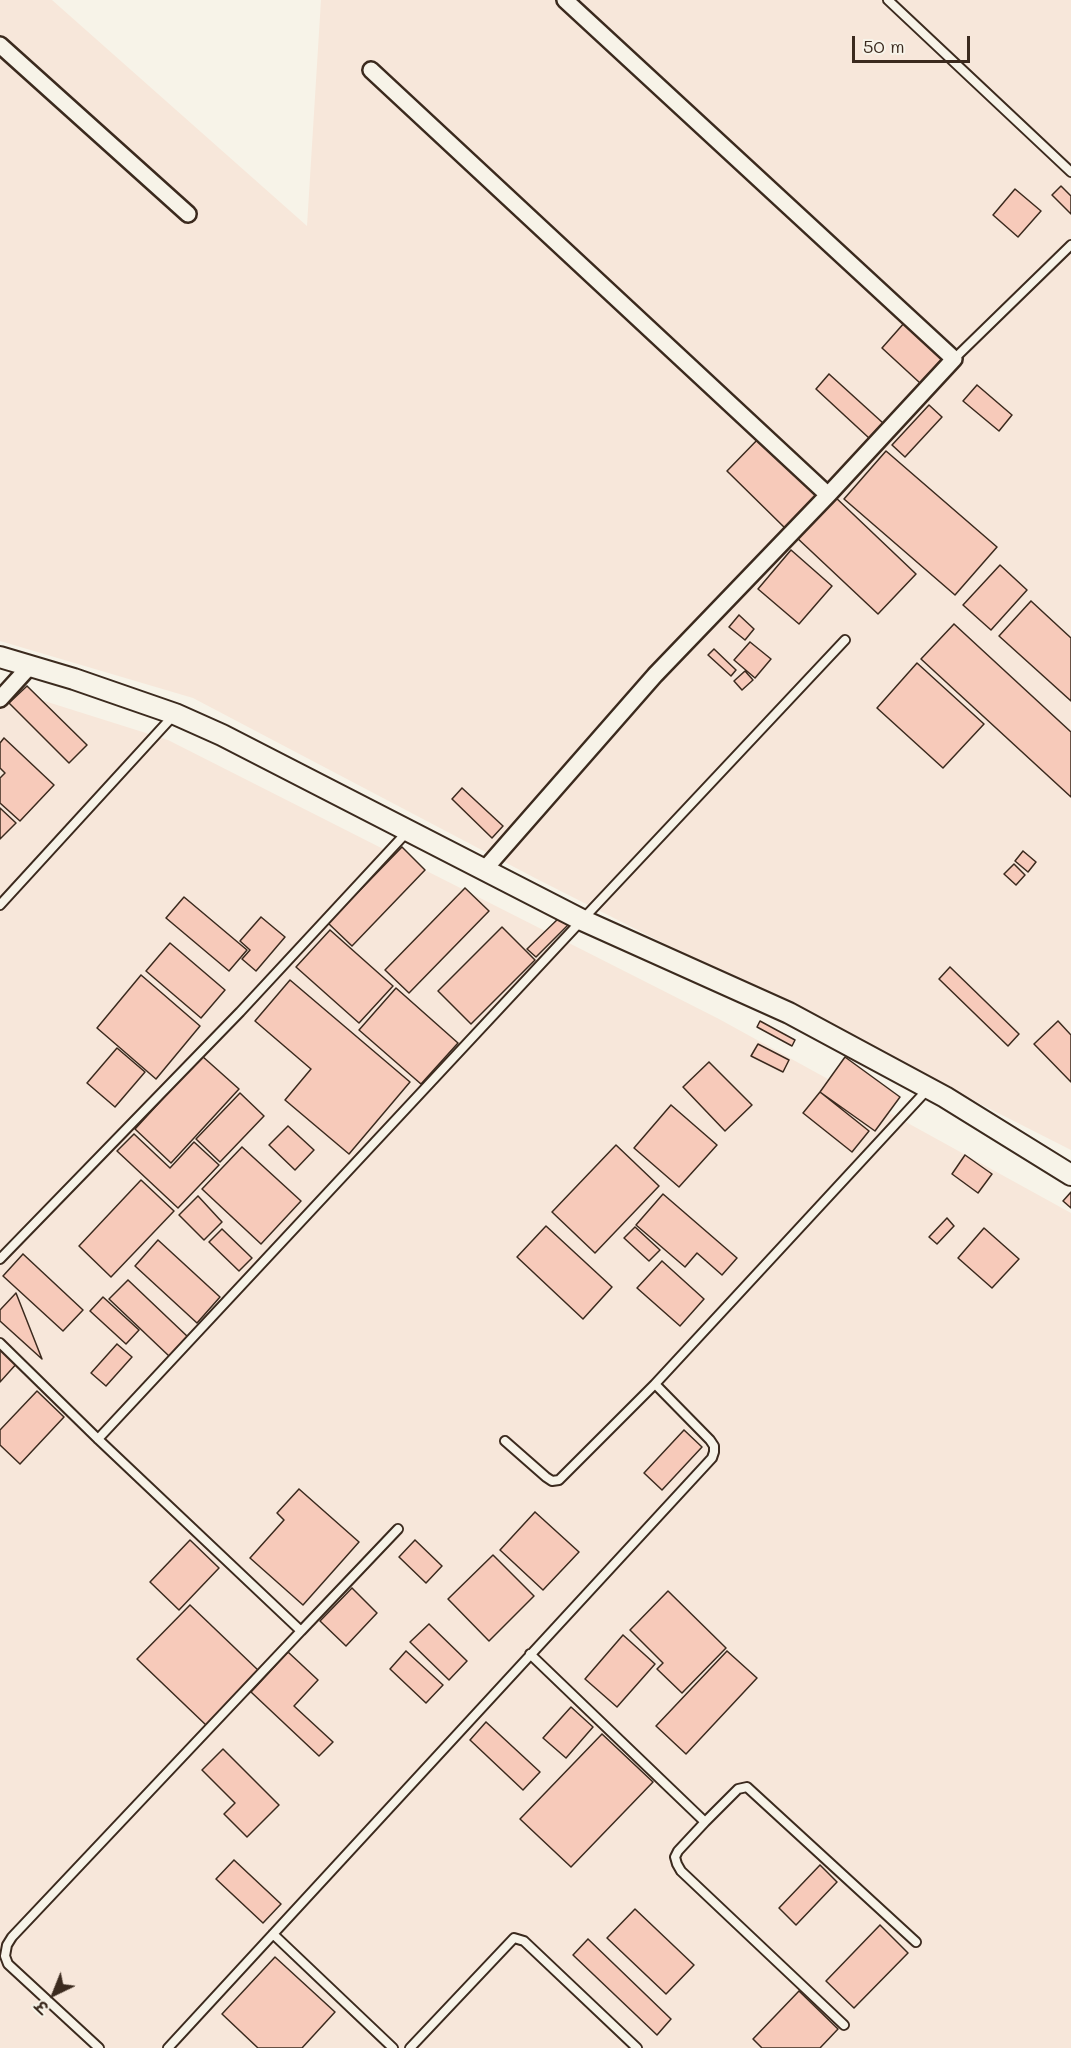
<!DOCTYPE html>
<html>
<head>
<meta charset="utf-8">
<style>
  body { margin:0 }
  #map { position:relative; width:1071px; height:2048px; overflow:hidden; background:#f7f3e8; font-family:Mali,"Playpen Sans Deva",sans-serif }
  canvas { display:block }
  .north { position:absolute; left:24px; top:1964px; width:60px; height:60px; -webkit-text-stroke:4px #f7f3e8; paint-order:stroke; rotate:223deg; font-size:16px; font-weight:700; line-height:24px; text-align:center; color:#3b2a1e }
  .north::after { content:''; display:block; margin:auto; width:21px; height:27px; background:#3b2a1e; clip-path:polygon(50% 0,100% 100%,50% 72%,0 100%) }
  .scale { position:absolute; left:852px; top:36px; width:118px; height:27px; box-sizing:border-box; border:3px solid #3b2a1e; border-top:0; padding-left:8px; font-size:18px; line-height:21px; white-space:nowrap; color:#3b2a1e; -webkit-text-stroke:4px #f7f3e8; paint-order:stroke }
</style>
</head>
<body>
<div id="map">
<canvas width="1071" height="2048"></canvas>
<div class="north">उ</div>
<div class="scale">50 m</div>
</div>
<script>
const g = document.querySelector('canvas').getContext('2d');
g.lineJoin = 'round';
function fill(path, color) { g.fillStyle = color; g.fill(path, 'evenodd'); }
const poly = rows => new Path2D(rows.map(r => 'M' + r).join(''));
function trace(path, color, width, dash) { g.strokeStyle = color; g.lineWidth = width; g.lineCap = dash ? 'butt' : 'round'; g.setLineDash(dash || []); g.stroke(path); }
const built = poly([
  [0,0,52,0,307,226,321,0,1071,0,1071,1150,535,878,193,698,0,641],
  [0,687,168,740,719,1019,1071,1213,1071,2048,0,2048]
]);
const building = poly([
  [1061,186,1071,196,1071,214,1052,195,1061,186],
  [1015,189,1041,211,1018,237,993,215,1015,189],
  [905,322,944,357,920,383,882,348,905,322],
  [829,374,883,423,869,438,816,389,829,374],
  [977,385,1012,415,999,431,963,401,977,385],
  [929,405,942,417,905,457,892,445,929,405],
  [761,436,821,495,787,530,727,471,761,436],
  [886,451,997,547,955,595,844,499,886,451],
  [833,495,916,574,878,614,795,536,833,495],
  [791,550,832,586,799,624,758,589,791,550],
  [1000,565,1027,590,991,630,963,605,1000,565],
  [1031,601,1071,638,1071,701,999,636,1031,601],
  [739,615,754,629,745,640,729,627,739,615],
  [954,624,1071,732,1071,797,921,659,954,624],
  [750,642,771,659,755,678,734,660,750,642],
  [714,649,736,670,731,676,708,655,714,649],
  [917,663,984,724,943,768,877,708,917,663],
  [745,671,753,680,742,690,734,681,745,671],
  [27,686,87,745,69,763,9,703,27,686],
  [4,738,54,785,20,821,0,803,0,778,5,773,0,768,0,743,4,738],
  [462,788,503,826,492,838,452,799,462,788],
  [0,808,16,823,0,839,0,808],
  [402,847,425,870,352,946,328,923,402,847],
  [1023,851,1036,862,1028,872,1015,861,1023,851],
  [1014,864,1025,875,1016,885,1004,874,1014,864],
  [465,888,489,911,409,993,385,970,465,888],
  [184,897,247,950,229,971,166,918,184,897],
  [561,916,569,924,536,957,527,949,561,916],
  [261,917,285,937,256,971,242,959,250,950,240,941,261,917],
  [502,927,535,960,471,1024,438,991,502,927],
  [330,930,393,986,359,1023,296,967,330,930],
  [170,943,225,990,201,1018,146,971,170,943],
  [950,967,1019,1034,1008,1046,939,979,950,967],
  [141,975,200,1026,156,1079,97,1028,141,975],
  [290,980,410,1082,349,1154,285,1100,311,1069,255,1021,290,980],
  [396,988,458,1043,421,1084,359,1030,396,988],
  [760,1021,795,1040,792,1046,757,1027,760,1021],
  [1058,1021,1071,1035,1071,1082,1034,1044,1058,1021],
  [758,1044,789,1060,783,1072,751,1056,758,1044],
  [117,1048,145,1072,115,1107,87,1083,117,1048],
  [202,1056,239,1089,171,1163,135,1129,202,1056],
  [845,1057,900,1097,875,1131,820,1092,845,1057],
  [709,1062,752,1105,725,1131,683,1087,709,1062],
  [820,1092,869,1131,852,1152,803,1113,820,1092],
  [240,1093,264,1116,220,1162,196,1139,240,1093],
  [671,1105,717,1145,679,1187,634,1148,671,1105],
  [288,1126,314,1150,295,1170,269,1145,288,1126],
  [134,1134,170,1168,194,1142,219,1165,178,1208,117,1151,134,1134],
  [616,1145,659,1186,595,1253,552,1212,616,1145],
  [242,1147,301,1201,261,1244,202,1189,242,1147],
  [965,1155,992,1174,978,1193,952,1174,965,1155],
  [141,1180,174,1211,111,1277,79,1246,141,1180],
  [1071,1192,1071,1208,1063,1201,1071,1192],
  [663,1194,737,1258,722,1275,697,1253,685,1267,636,1225,663,1194],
  [198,1196,222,1222,204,1240,179,1215,198,1196],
  [947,1218,954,1226,937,1244,929,1237,947,1218],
  [546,1226,612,1287,583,1319,517,1257,546,1226],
  [635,1227,660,1250,649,1261,624,1238,635,1227],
  [984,1228,1019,1259,992,1288,958,1258,984,1228],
  [222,1229,252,1258,239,1271,209,1242,222,1229],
  [158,1240,220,1297,197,1323,135,1266,158,1240],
  [23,1254,83,1310,63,1331,3,1276,23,1254],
  [662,1261,704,1299,680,1326,637,1288,662,1261],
  [128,1280,188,1337,169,1356,109,1299,128,1280],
  [16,1293,42,1359,0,1321,0,1310,16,1293],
  [103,1297,139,1330,126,1344,90,1311,103,1297],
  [117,1344,132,1357,106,1386,91,1373,117,1344],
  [0,1345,18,1362,0,1382,0,1345],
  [37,1391,64,1417,20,1464,0,1445,0,1430,37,1391],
  [684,1430,702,1447,662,1490,644,1473,684,1430],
  [299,1489,359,1542,303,1605,250,1558,284,1520,277,1513,299,1489],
  [535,1512,579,1552,543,1590,500,1550,535,1512],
  [190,1540,219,1568,179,1610,150,1582,190,1540],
  [415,1540,442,1566,426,1583,399,1557,415,1540],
  [493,1555,534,1596,489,1641,448,1599,493,1555],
  [352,1588,377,1613,346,1646,320,1621,352,1588],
  [668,1591,726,1648,682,1693,657,1669,663,1663,630,1630,668,1591],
  [190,1605,259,1671,207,1726,137,1659,190,1605],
  [429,1624,467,1661,449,1680,410,1642,429,1624],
  [623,1635,655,1664,617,1707,585,1679,623,1635],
  [406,1651,443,1685,426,1703,390,1669,406,1651],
  [727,1651,757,1678,686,1754,656,1726,727,1651],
  [288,1652,318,1680,294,1706,333,1742,319,1756,251,1692,288,1652],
  [571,1707,593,1727,566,1758,543,1738,571,1707],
  [486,1722,540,1772,523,1790,470,1740,486,1722],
  [602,1734,653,1782,571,1867,520,1819,602,1734],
  [223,1749,279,1805,247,1837,224,1814,235,1803,202,1770,223,1749],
  [234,1860,281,1904,263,1923,216,1879,234,1860],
  [820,1865,837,1882,796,1925,779,1908,820,1865],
  [635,1909,694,1965,666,1994,607,1938,635,1909],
  [880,1925,908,1953,854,2008,826,1981,880,1925],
  [588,1939,671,2019,657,2035,573,1955,588,1939],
  [275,1957,335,2012,302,2048,258,2048,222,2014,275,1957],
  [799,1991,838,2029,820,2048,762,2048,753,2039,799,1991]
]);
const service = poly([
  [888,0,1071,172],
  [954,359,1071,245],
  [0,905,173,716],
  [0,1259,240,1012,407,832],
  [0,1343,98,1439,301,1631,12,1937,7,1945,5,1956,8,1964,99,2048],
  [98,1439,582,920,845,640],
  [505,1441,546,1477,552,1481,559,1480,655,1384],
  [301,1631,398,1529],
  [530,1654,705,1822,678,1851,675,1857,677,1864,681,1871,844,2025],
  [705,1822,738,1789,747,1787,916,1942],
  [273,1934,393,2048],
  [168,2048,712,1458,714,1452,714,1446,710,1440,655,1384,927,1090],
  [410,2048,514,1938,524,1941,637,2048]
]);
const minor = poly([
  [0,45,188,214],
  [371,70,828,495],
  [0,699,30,666],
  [484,870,655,675,828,495,954,359,565,0]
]);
const tertiary = poly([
  [0,657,74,679,175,714,222,735,582,920,789,1013,945,1097,1071,1175]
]);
fill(built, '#f7e7da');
fill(building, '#f7caba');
trace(building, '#3b2a1e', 1.5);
trace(service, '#3b2a1e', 12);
trace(minor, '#3b2a1e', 20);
trace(tertiary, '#3b2a1e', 24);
trace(service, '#f7f3e8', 8);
trace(minor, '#f7f3e8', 15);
trace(tertiary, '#f7f3e8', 20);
</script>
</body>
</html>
